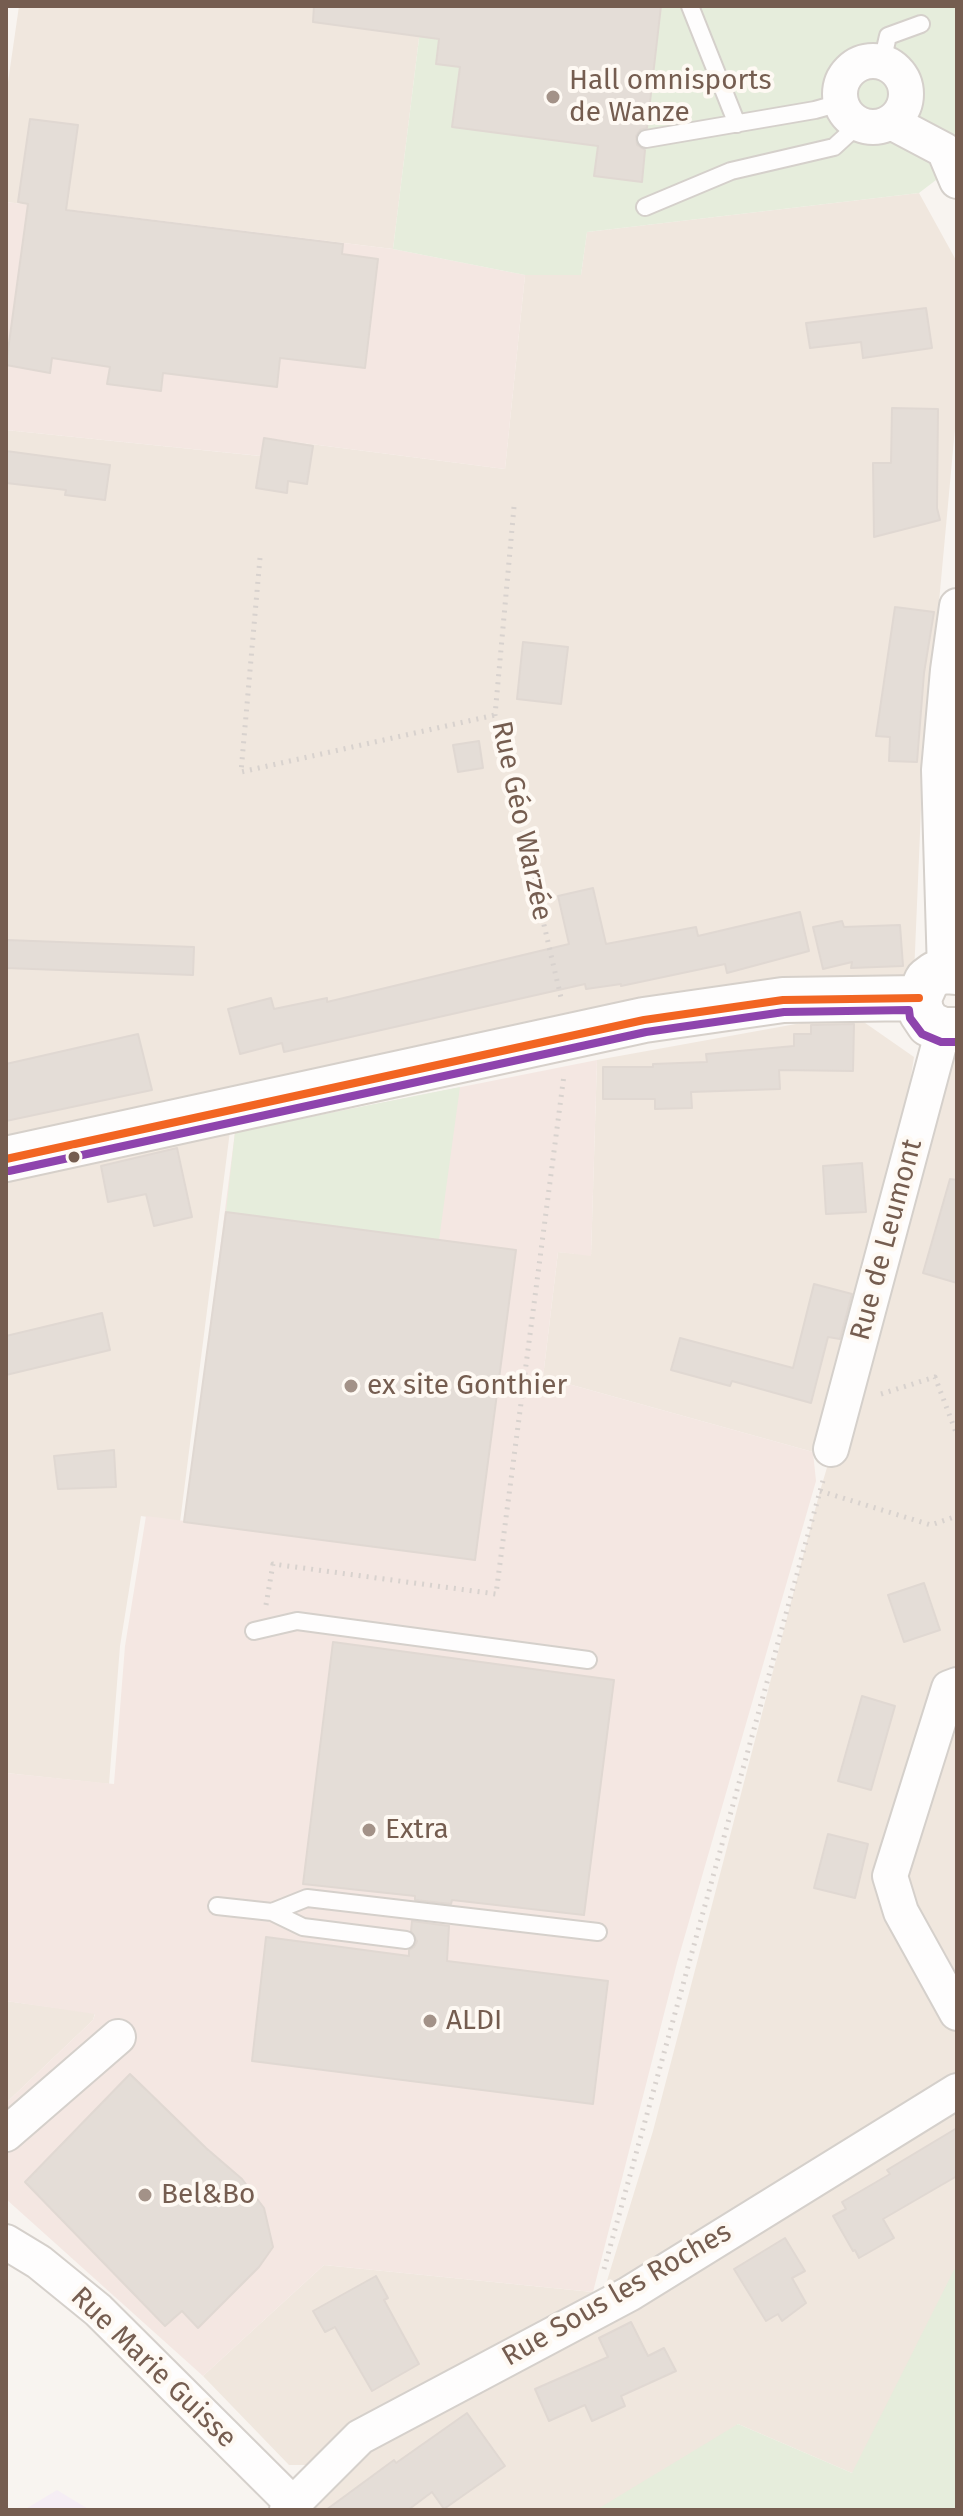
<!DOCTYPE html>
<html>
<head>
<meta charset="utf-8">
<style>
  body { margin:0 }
  #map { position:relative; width:963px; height:2516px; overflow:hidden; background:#f8f4f0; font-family:"Fira Sans",sans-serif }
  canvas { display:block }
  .frame { position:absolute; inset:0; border:8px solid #755d50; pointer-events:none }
</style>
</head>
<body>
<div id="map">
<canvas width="963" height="2516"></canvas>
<div class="frame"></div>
</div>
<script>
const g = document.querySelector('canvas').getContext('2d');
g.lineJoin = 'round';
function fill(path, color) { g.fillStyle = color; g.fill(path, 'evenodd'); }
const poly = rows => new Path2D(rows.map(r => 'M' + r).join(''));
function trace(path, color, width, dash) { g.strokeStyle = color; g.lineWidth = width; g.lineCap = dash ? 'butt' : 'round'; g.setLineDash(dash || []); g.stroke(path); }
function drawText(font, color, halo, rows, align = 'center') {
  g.font = font + ' "Fira Sans",sans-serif'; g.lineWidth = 8; g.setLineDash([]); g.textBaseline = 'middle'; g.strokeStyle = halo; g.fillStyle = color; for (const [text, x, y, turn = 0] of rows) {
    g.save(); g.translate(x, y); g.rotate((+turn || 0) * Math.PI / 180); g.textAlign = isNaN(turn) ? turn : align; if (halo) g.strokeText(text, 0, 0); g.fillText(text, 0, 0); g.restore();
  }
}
const residential = poly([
  [19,6,423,6,393,249,6,202,6,96],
  [919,193,957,262,957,407,922,786,914,975,765,982,585,1010,6,1136,6,430,260,456,264,438,505,469,525,275,581,275,587,232],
  [858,1018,914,1057,898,1160,813,1452,543,1377,558,1252,591,1255,597,1060,807,1022],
  [957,1044,957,2371,852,2473,738,2424,647,2510,293,2510,360,2437,598,2310,653,2131,820,1491,953,1046],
  [230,1131,180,1522,141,1516,120,1646,109,1784,6,1773,6,1179],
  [6,2001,95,2013,93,2020,6,2103],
  [324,2265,593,2292,309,2465,289,2465,203,2376]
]);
const commercial = poly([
  [6,202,393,249,525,275,505,469,264,438,261,456,6,430],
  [597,1060,591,1256,558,1252,543,1377,813,1452,816,1481,677,1963,593,2292,324,2265,203,2376,6,2199,6,2103,93,2020,95,2014,6,2001,6,1773,114,1784,125,1646,146,1516,185,1521,235,1132]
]);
const education = poly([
  [57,2490,90,2510,24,2510]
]);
const green = poly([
  [423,6,957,6,957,164,919,193,587,232,581,275,525,275,393,249],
  [460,1087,439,1240,226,1212,235,1132],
  [957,2264,957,2510,596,2510,738,2424,852,2473]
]);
const building = poly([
  [314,6,661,6,647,128,640,130,636,136,637,145,645,150,642,182,594,176,598,146,452,127,460,67,436,64,439,39,313,22,314,6],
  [30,119,78,125,66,210,343,244,342,254,378,259,365,368,280,358,277,387,163,373,161,391,107,384,110,367,52,358,50,373,6,365,28,204,18,202,30,119],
  [926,308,932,348,863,358,861,342,810,348,806,323,926,308],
  [892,408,938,409,937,508,940,520,874,537,873,463,891,463,892,408],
  [264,438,313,446,307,484,288,481,287,493,256,488,264,438],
  [6,451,110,465,105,500,65,495,66,490,6,483,6,451],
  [895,607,934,612,924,673,917,762,889,761,890,737,876,736,895,607],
  [523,642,568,647,561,704,517,699,523,642],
  [479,741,483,768,458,772,453,745,479,741],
  [593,888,606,944,696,927,698,936,800,912,809,951,727,973,725,964,621,986,621,984,586,989,585,984,284,1052,282,1043,240,1054,228,1009,271,998,274,1009,327,998,327,1002,569,944,558,896,593,888],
  [842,921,844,927,900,925,903,966,851,968,852,962,823,969,813,927,842,921],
  [6,940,194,947,193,975,6,968,6,940],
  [854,1024,853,1071,779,1070,780,1089,691,1092,692,1108,655,1109,655,1099,603,1099,603,1067,653,1067,653,1064,707,1062,706,1054,794,1046,794,1034,811,1034,811,1025,854,1024],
  [138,1034,152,1090,6,1121,6,1064,138,1034],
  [177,1148,192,1217,154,1226,146,1194,108,1202,101,1166,177,1148],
  [862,1163,866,1212,826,1214,823,1166,862,1163],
  [950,1179,957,1180,957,1283,923,1273,950,1179],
  [226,1212,516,1250,475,1560,184,1522,226,1212],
  [814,1284,852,1294,840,1339,828,1337,811,1403,732,1381,730,1386,671,1370,680,1338,793,1368,814,1284],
  [102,1313,110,1350,6,1375,6,1336,102,1313],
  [114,1450,116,1487,58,1489,54,1456,114,1450],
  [924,1583,940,1630,904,1642,888,1595,924,1583],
  [333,1642,614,1680,584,1915,452,1900,451,1904,415,1900,415,1896,303,1884,333,1642],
  [862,1696,895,1706,871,1790,838,1781,862,1696],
  [828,1834,868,1844,855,1898,814,1888,828,1834],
  [412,1921,449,1926,447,1961,608,1981,593,2104,252,2061,266,1937,409,1956,409,1950,414,1947,417,1941,411,1931,412,1921],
  [130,2074,206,2148,242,2179,264,2208,273,2247,259,2267,198,2328,182,2311,165,2326,25,2182,130,2074],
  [957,2128,957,2176,883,2219,894,2238,859,2258,855,2250,853,2251,833,2216,846,2209,842,2202,890,2174,887,2170,957,2128],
  [785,2238,805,2271,792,2278,806,2303,782,2321,778,2314,766,2321,734,2269,785,2238],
  [376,2276,388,2298,384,2300,419,2364,372,2391,335,2327,325,2332,313,2311,376,2276],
  [631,2322,648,2356,664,2348,676,2371,621,2396,625,2406,592,2421,585,2405,549,2421,535,2389,608,2357,599,2338,631,2322],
  [467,2413,505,2466,444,2509,432,2492,408,2510,326,2510,394,2460,396,2463,467,2413]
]);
const path = poly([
  [514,507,495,715,562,1002],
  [260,558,241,772,495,715],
  [881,1394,935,1377,957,1435],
  [820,1491,931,1525,957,1516],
  [266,1605,273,1564,496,1594,564,1075],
  [604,2269,824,1477]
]);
const lane = poly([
  [690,6,737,124],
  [882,62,888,36,921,24],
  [646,139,815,110,840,103],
  [645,207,731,171,834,147,858,125],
  [254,1631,297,1621,588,1660],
  [217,1906,272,1912,303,1927,406,1940],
  [272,1912,307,1898,598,1932]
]);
const street = poly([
  '840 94a33 33 0 1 1 66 0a33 33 0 1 1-66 0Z',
  [891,122,944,150,957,181],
  [945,971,939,770,948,670,957,606],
  [831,1449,943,1030],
  [957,1685,949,1688,890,1876,901,1912,957,2013],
  [6,2134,118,2037],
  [6,2242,39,2262,98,2310,293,2504],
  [287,2510,360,2437,629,2294,957,2091]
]);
const secondary = poly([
  [957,972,945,971,935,974,927,980,919,998,921,1012,929,1024,943,1030,957,1030],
  [6,1159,644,1020,783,1000,919,998]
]);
const bus1 = poly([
  [6,1159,644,1020,783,1000,919,998]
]);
const bus2 = poly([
  [9,1171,646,1032,784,1012,909,1010,910,1018,922,1034,941,1042,957,1042]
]);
const markers = [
  [553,97,8,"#a39288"],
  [74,1157,7,"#755d50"],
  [351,1386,8,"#a39288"],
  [369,1830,8,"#a39288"],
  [430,2021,8,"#a39288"],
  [145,2195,8,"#a39288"]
];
const poiNames = [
  ["Hall omnisports",569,81],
  ["de Wanze",569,113],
  ["ex site Gonthier",367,1386],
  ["Extra",385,1830],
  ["ALDI",446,2021],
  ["Bel&Bo",161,2195]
];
const streetNames = [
  ["Rue Géo Warzée",521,821,78],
  ["Rue de Leumont",887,1240,-75],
  ["Rue Sous les Roches",617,2295,-30],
  ["Rue Marie Guisse",153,2368,44]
];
fill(residential, '#f0e7de');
fill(commercial, '#f4e7e2');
fill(education, '#f5edf4');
fill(green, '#e6eddc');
fill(building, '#e4ddd7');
trace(building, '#e0d8d2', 2);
trace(lane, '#d5d0cb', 20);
trace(street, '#d5d0cb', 38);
trace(secondary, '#d6d0ca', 48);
trace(path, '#d8d2ce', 5, [2, 6]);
trace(lane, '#fefdfd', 16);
trace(street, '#fefdfd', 34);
trace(secondary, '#fefdfd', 44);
trace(bus1, '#f26522', 8);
trace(bus2, '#8e44ad', 8);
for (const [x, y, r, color] of markers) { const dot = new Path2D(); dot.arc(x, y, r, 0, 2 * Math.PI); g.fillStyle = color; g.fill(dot); trace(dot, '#fef9f3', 3); }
drawText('28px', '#755d50', '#fef9f3', poiNames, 'left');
drawText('28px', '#755d50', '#fef9f3', streetNames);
</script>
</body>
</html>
